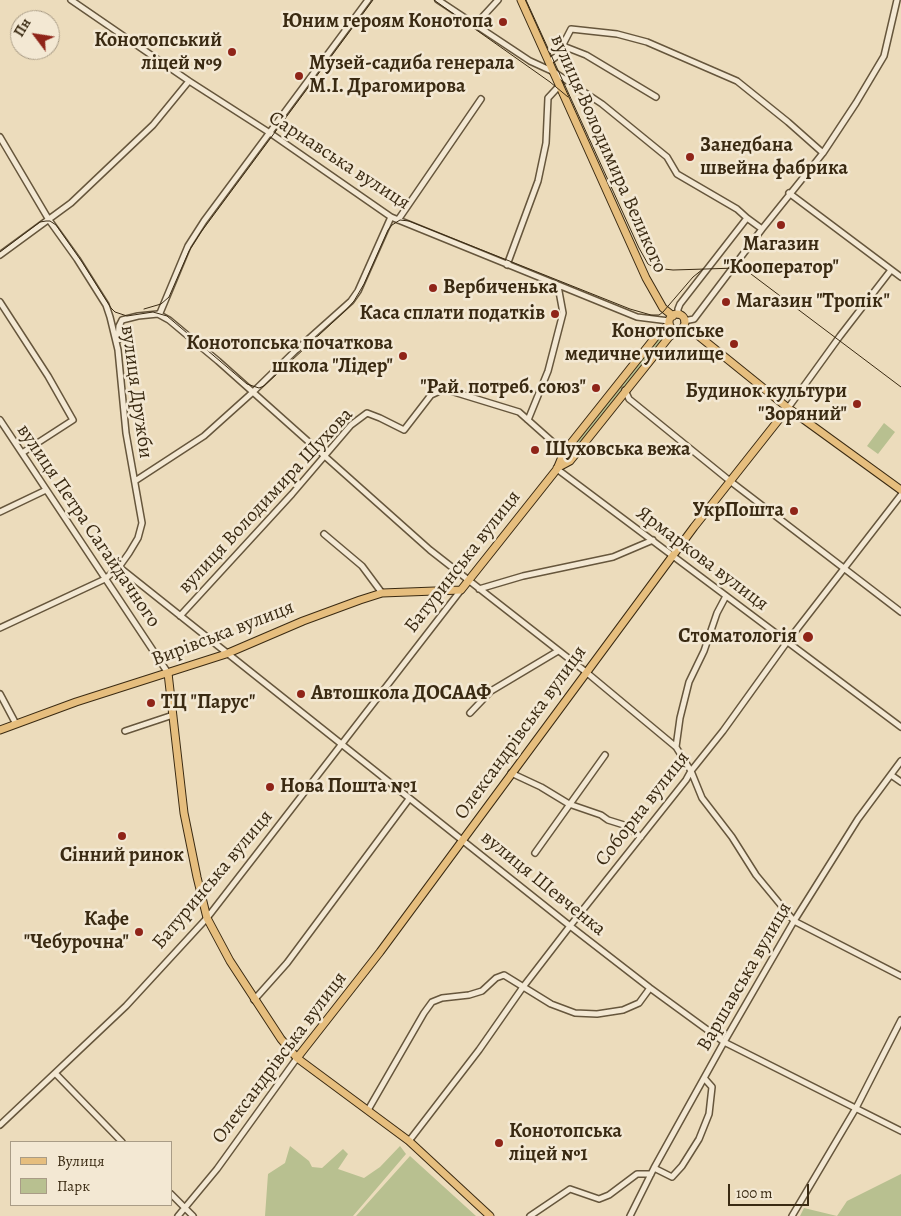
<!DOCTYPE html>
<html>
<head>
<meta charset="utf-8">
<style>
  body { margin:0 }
  #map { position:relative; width:901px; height:1216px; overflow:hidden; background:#ecdcbc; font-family:Alegreya,serif }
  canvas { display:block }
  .legend { position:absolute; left:10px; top:1141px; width:162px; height:65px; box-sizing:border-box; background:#f3e8d3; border:1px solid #a99c86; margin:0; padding:6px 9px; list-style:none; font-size:15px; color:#3a2a12 }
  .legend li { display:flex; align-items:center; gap:10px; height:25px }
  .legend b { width:25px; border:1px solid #a99c86 }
  .north { position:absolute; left:10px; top:10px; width:50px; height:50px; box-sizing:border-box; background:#f3e8d3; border:1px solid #a99c86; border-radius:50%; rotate:301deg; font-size:14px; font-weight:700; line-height:20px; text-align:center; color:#3a2a12 }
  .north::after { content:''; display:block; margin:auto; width:18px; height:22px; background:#8f2418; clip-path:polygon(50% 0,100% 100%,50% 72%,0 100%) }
  .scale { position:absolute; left:728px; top:1184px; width:81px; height:22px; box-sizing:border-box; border:2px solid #3a2a12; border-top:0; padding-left:6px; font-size:15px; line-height:18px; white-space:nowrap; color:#3a2a12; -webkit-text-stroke:4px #f3e8d3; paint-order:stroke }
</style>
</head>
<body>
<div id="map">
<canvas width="901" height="1216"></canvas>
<ul class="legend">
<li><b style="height:6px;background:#e6be7e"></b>Вулиця</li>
<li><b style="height:14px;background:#b8c090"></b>Парк</li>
</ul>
<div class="north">Пн</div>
<div class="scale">100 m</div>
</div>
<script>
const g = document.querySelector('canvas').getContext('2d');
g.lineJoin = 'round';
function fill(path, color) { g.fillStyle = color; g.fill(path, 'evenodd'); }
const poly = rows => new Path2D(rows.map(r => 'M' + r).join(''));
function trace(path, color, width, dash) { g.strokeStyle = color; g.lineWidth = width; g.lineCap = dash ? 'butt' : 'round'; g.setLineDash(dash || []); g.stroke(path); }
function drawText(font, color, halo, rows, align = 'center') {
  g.font = font + ' Alegreya,serif'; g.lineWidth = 5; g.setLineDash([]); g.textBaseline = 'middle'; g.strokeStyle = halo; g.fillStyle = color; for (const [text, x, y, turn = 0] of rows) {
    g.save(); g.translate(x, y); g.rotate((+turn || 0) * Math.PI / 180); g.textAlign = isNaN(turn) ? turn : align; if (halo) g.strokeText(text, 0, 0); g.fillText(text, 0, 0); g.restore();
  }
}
const green = poly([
  [661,335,665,336,567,459,565,458,564,456],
  [884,423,895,432,878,454,867,446],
  [290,1146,309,1161,312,1167,322,1168,343,1149,348,1154,338,1169,364,1178,380,1167,400,1146,406,1154,353,1216,265,1216,268,1174,285,1163],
  [410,1156,476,1216,356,1216],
  [901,1174,901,1216,837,1216,847,1201],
  [804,1208,837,1216,800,1216]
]);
const minor = poly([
  [71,0,189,81,270,133,391,217,637,317,669,321],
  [438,0,530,61,554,72,602,104,667,157,677,174,737,209,747,218],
  [475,25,498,0],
  [563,46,586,55,656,97],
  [549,62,557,56,571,29,617,34,647,42,737,81,788,122,823,153],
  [0,137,49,220,77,259,106,305,110,317,118,350,126,433,142,523,138,538,129,553,119,567,105,579,0,628],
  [789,193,901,277],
  [398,220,481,99],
  [0,255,71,203,153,125,189,81],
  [507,265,538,181,546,143,548,98,560,85],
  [0,302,48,376,73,420,22,453],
  [158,314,169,320,218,361,430,550,586,672,676,747,691,771,702,798,732,837,756,875,794,921,901,976],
  [678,315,678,309,680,304,747,218,762,229,823,153,856,103,884,56,897,0],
  [684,321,694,319,762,229],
  [118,340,119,326,122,320,138,316,158,314,160,313,188,246,204,221,368,0],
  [625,390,629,399,634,403,730,481,901,612],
  [788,408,840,336,891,270],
  [0,420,168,673],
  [528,420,548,371,563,313,558,286],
  [557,469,901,727],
  [135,481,204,436,253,392,295,351,351,301,358,291,391,217],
  [0,512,46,490],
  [324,534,362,566,382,593],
  [119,567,570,926,650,988,724,1042,901,1131],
  [479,589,523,576,613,557,653,540],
  [180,616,292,494,351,425,367,413,380,418,404,430,431,395,444,389,519,412,564,452],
  [0,694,16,724],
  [470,713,491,691,558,651],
  [125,731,173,715],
  [676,747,680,718,689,682,704,651,717,613,726,596],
  [511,773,541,787,569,804,601,815,608,820,624,825,641,837],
  [891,775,901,782],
  [535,853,605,755],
  [254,1000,287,963,409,799],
  [55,1073,122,1142],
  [368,1110,424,1013,432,1002,442,998,469,995,482,991,496,978,504,975,551,1004,575,1013,597,1014,623,1010,639,1003,650,988],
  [0,1125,126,1006,207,918,461,590],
  [409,1141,479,1050,523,987,570,926,686,780,691,771,723,731,787,642,901,495],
  [654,1168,672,1177,682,1166,699,1139,709,1114,712,1087,704,1078],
  [171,1194,193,1216],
  [178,1216,217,1169,297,1058],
  [530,1216,570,1189,599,1199,609,1195,637,1174,651,1174],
  [630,1216,654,1168,724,1042,794,921,858,819,901,761],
  [792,1216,856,1108,901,1020]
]);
const major = poly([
  [521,0,646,278,663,308,673,316],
  '669 322a8 8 0 1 1 16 0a8 8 0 1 1-16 0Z',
  [683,327,695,333,788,408,901,490],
  [557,468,570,461,669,337,678,330],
  [168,673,184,813,197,877,207,918,230,961,281,1039,297,1058,409,1141,490,1216],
  [0,730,76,702,226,654,303,621,360,600,382,593,461,590,557,469,564,452,657,335,669,324],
  [297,1058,380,952,694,527,788,408]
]);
const tram = poly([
  [434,0,550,82,568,97],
  [526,0,639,248,648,264,655,268,673,270,737,268,747,271,901,387],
  [0,252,40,222,46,221,50,221,56,225,82,262,111,308,115,312,127,316,153,312,167,316,247,384,259,388,264,386,346,310,354,301,364,284,388,230,392,225,400,220,409,221,630,309,651,315,659,315,663,312,693,277,703,269],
  [144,309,161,304,169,297,189,251,201,232,373,0]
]);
const markers = [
  [503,22,5,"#8f2418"],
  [232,52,5,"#8f2418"],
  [299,76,5,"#8f2418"],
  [690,157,5,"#8f2418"],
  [781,225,5,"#8f2418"],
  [433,288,5,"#8f2418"],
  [726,302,5,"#8f2418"],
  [555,314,5,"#8f2418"],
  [734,344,5,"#8f2418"],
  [403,356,5,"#8f2418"],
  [596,388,5,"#8f2418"],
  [857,404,5,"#8f2418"],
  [535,450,5,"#8f2418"],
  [794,511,5,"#8f2418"],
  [808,637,6,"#8f2418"],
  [301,694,5,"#8f2418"],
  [151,703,5,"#8f2418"],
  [270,787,5,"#8f2418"],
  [122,836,5,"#8f2418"],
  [139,932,5,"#8f2418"],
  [499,1143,5,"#8f2418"]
];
const poiNames = [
  ["Юним героям Конотопа",493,22],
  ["Конотопський",222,41],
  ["ліцей №9",222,64],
  ["Музей-садиба генерала",309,64,"left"],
  ["М.І. Драгомирова",309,87,"left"],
  ["Занедбана",700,146,"left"],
  ["швейна фабрика",700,169,"left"],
  ["Магазин",781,245,"center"],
  ["\"Кооператор\"",781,268,"center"],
  ["Вербиченька",443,288,"left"],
  ["Магазин \"Тропік\"",736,302,"left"],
  ["Каса сплати податків",545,314],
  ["Конотопське",724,332],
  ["медичне училище",724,355],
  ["Конотопська початкова",393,344],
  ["школа \"Лідер\"",393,367],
  ["\"Рай. потреб. союз\"",586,388],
  ["Будинок культури",847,392],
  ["\"Зоряний\"",847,415],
  ["Шуховська вежа",545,450,"left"],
  ["УкрПошта",784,511],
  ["Стоматологія",797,637],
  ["Автошкола ДОСААФ",311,694,"left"],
  ["ТЦ \"Парус\"",161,703,"left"],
  ["Нова Пошта №1",280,787,"left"],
  ["Сінний ринок",122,856,"center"],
  ["Кафе",129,920],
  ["\"Чебурочна\"",129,943],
  ["Конотопська",509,1132,"left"],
  ["ліцей №1",509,1155,"left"]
];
const streetNames = [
  ["вулиця Володимира Великого",608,154,66],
  ["Сарнавська вулиця",339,161,33],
  ["вулиця Дружби",136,392,82],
  ["вулиця Володимира Шухова",266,501,-47],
  ["вулиця Петра Сагайдачного",88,526,56],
  ["Ярмаркова вулиця",702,559,37],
  ["Батуринська вулиця",463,562,-52],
  ["Вирівська вулиця",223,634,-21],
  ["Олександрівська вулиця",521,733,-54],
  ["Соборна вулиця",643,809,-52],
  ["Батуринська вулиця",213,880,-50],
  ["вулиця Шевченка",543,884,39],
  ["Варшавська вулиця",745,977,-60],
  ["Олександрівська вулиця",280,1058,-53]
];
fill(green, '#b8c090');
trace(minor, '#66563c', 8);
trace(major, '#3a2a12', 9);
trace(minor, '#f3e8d3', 5);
trace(major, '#e6be7e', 7);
trace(tram, '#3a2a12', 1);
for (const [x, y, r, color] of markers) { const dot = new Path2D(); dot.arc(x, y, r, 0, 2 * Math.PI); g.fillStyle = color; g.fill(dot); trace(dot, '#f3e8d3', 2); }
drawText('bold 20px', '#3a2a12', '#f3e8d3', poiNames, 'right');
drawText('20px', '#3a2a12', '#f3e8d3', streetNames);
</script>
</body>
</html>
